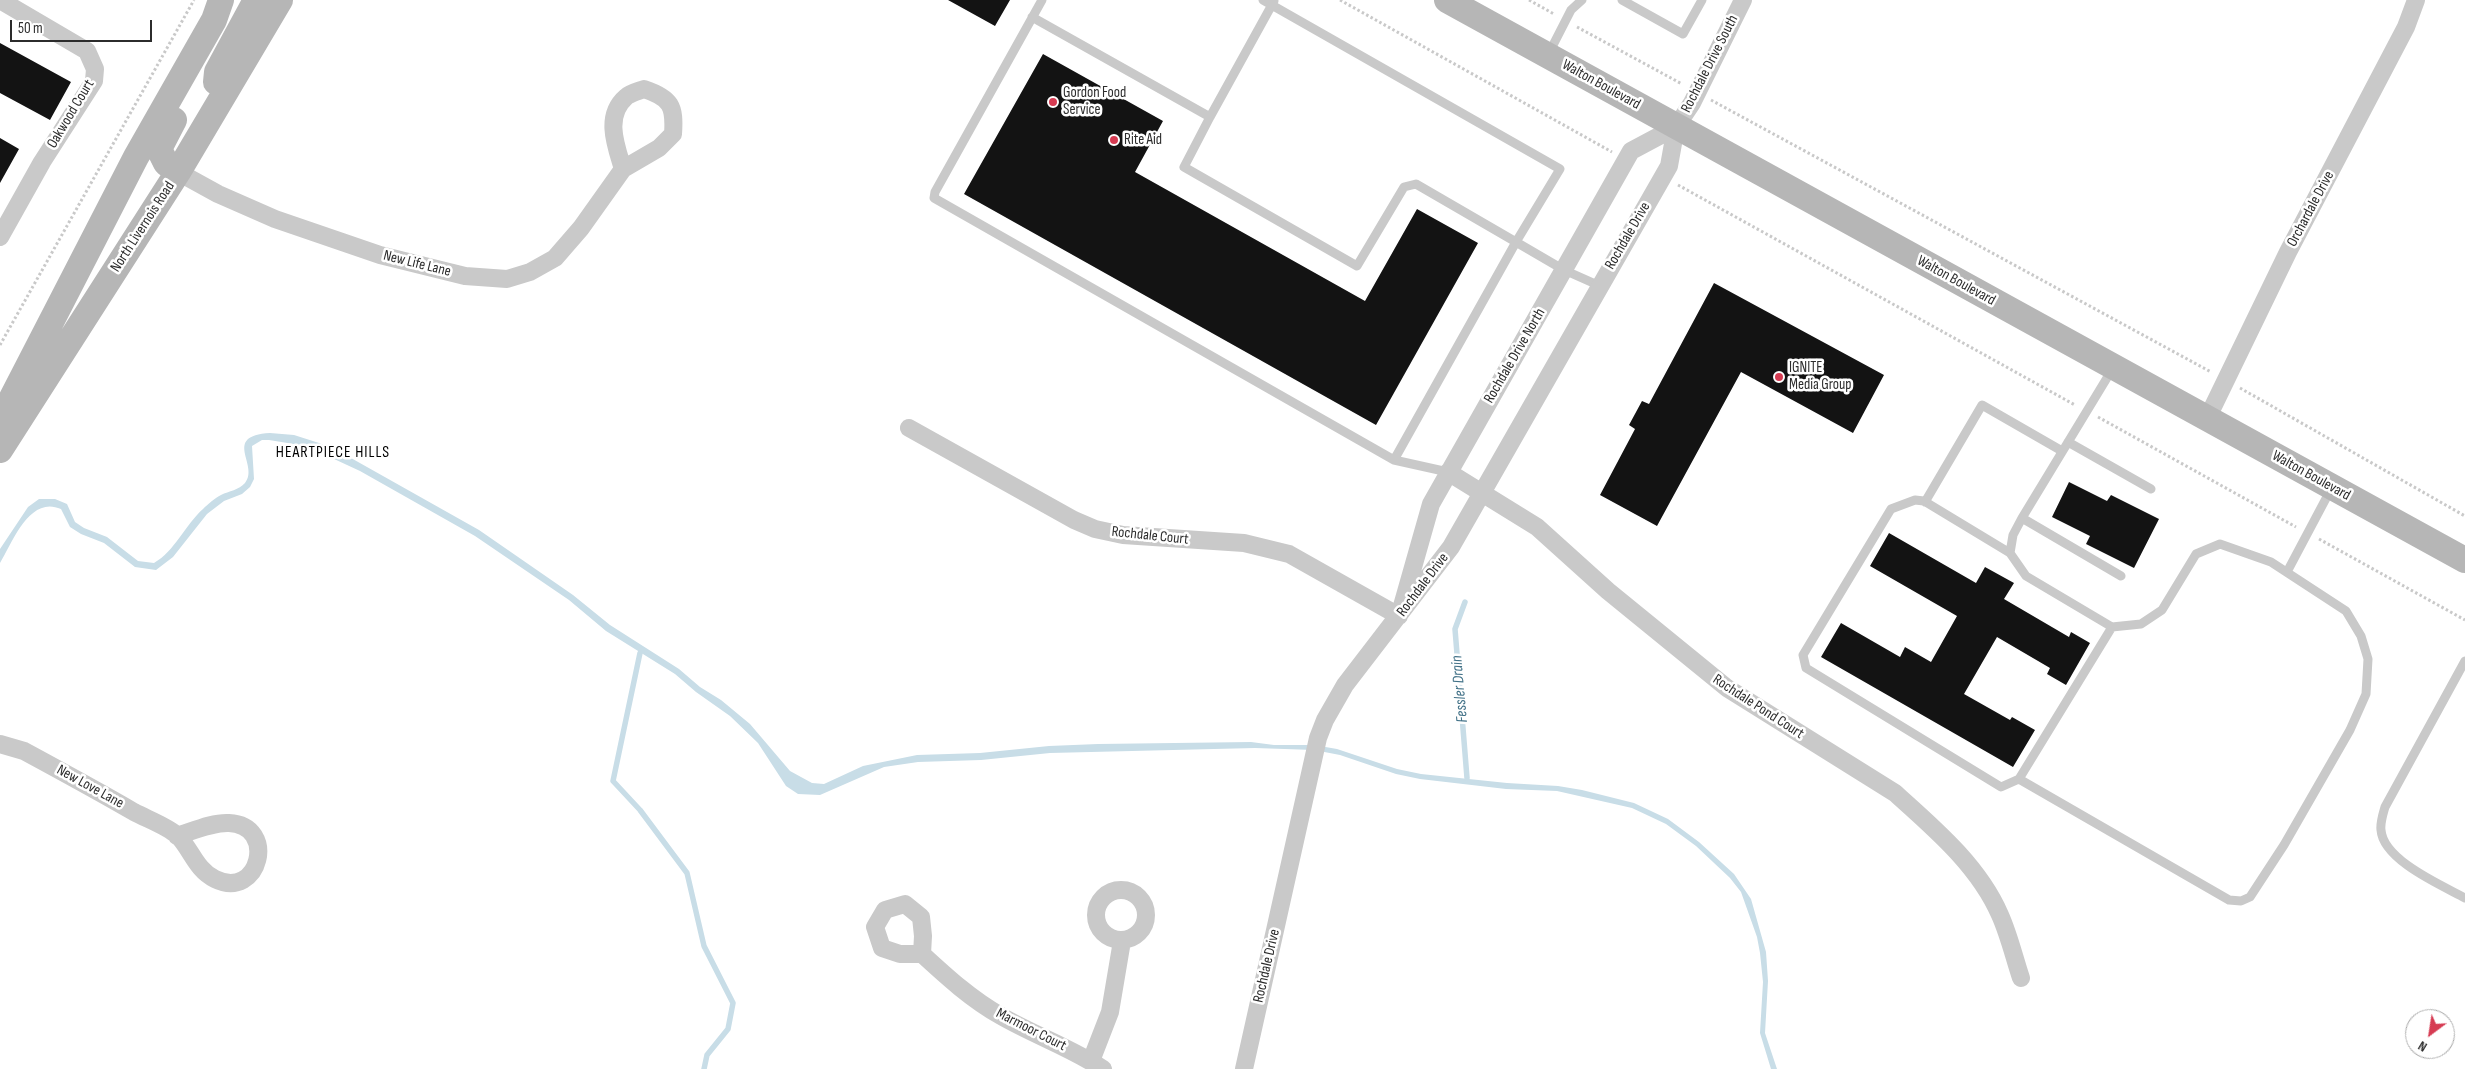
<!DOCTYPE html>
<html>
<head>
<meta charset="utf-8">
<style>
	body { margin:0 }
	#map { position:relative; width:2465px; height:1069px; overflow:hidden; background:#fff; font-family:"Sofia Sans Condensed",sans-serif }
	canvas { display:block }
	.north { position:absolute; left:2405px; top:1009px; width:50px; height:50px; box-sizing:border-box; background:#fff; border:1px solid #ababab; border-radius:50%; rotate:211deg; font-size:14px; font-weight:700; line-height:20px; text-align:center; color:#2c2c2c }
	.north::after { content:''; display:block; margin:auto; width:18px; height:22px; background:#d63b52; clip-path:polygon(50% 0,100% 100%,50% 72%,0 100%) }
	.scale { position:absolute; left:10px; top:20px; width:142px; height:22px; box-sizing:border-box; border:2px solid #2c2c2c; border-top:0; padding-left:6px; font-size:15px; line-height:18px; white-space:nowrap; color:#2c2c2c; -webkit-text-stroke:4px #fff; paint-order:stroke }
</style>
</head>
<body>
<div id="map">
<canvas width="2465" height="1069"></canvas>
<div class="north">N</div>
<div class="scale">50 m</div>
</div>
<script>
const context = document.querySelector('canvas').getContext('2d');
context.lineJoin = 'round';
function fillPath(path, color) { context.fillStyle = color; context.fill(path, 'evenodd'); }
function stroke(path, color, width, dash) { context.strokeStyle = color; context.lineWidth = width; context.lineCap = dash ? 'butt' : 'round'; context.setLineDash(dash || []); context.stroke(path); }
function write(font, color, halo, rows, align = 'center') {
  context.font = font + ' "Sofia Sans Condensed",sans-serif'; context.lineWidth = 5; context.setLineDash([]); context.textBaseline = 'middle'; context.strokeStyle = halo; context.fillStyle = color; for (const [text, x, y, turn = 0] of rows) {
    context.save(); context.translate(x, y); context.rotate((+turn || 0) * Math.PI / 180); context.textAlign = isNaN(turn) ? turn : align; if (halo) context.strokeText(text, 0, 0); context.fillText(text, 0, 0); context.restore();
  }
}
fillPath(new Path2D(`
	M270 433 294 435 319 443 351 458 479 530 573 595 610 625 679 669 700 687 721 700 750 724 790 771 812 783 824 784 863 766 917 755 980 753 1049 746 1098 744 1251 742 1274 745H1314L1337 749 1397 769 1421 774 1507 783 1558 786 1582 790 1634 803 1668 819 1699 842 1734 874 1751 899 1766 952 1768 981 1765 1033 1777 1069H1771L1760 1033 1763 982 1760 953 1757 937 1741 892 1730 878 1696 846 1666 824 1632 808 1557 791 1506 789 1420 779 1396 774 1340 755 1314 750 1255 748 1050 753 981 760 918 762 884 767 820 795 798 794 786 786 758 743 730 716 696 692 675 674 606 631 569 600 475 536 360 471 306 446 269 440H262L252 446 254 479 250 487 242 494 224 501 207 514 173 557 156 570 135 567 104 543 81 534 70 527 61 509C30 495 13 541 0 563V549L28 507 39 499H55L67 504 75 522 84 528 107 537 138 561 154 563C175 551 185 525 203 509 208 504 215 498 221 495 229 491 239 490 245 483 260 465 221 436 270 433Z`), '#c8dde7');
stroke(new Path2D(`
	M1465 602 1455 629 1467 778
	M640 653 613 781 640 810 687 873 704 946 733 1003 728 1029 707 1055 704 1069`), '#c8dde7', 5.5);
fillPath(new Path2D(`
	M948 0H1010L995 26Z
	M0 43 71 82 50 120 0 93Z
	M1043 54 1163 121 1135 172 1365 301 1417 209 1478 243 1376 425 964 194Z
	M0 138 19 149 0 183Z
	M1714 283 1884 375 1853 433 1741 372 1657 526 1600 495 1635 429 1629 425 1642 401 1649 404Z
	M2069 482 2107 501 2111 495 2159 519 2134 568 2086 544 2090 536 2052 517Z
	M1889 533 1976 583 1985 567 2014 583 2004 599 2069 637 2071 632 2090 643 2066 685 2047 674 2050 668 1997 637 1964 694 2010 720 2012 717 2035 730 2013 767 1821 657 1841 623 1900 657 1905 647 1931 662 1957 616 1870 566Z`), '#131313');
stroke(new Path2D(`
	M1340 0 1612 152
	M1529 0 1554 14
	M1577 27 1682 84
	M1711 100 2211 372
	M1678 185 2075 405
	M0 345 194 0
	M2240 388 2465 516
	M2098 417 2296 527
	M2319 539 2465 620`), '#c9c9c9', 3, [2.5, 2.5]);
stroke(new Path2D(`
	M1042 0 935 192 934 198 1394 460 1448 472
	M1263 0 1560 169 1516 242 1564 270 1600 286
	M1622 0 1683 34 1702 0
	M1032 17 1210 117 1184 167 1357 266 1404 187 1416 184 1516 242 1394 460
	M1549 53 1571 10 1582 0
	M1210 117 1274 1
	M2068 442 2151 489
	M1915 500 1924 501 2010 553 2026 576 2112 627 2019 779 2001 787 1806 668 1803 655 1891 509Z
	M1925 502 1982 405 2062 451
	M2022 518 2121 576
	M2010 553 2013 535 2022 518 2113 368
	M2287 572 2331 489
	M2465 661 2385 807C2383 814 2380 823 2381 830 2383 860 2441 885 2465 898
	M2019 779 2229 900 2241 901 2250 897 2284 845 2350 730 2366 694 2368 659 2361 636 2346 611 2271 562 2220 544 2196 554 2162 610 2141 624 2112 627`), '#c9c9c9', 9);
stroke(new Path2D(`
	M0 0 87 51 95 69 94 81 42 162 0 237
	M178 172 218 194 275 219 380 255 465 276 507 279 530 272 555 258 581 228 623 169 659 148 673 134C675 106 671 98 644 89 639 91 630 93 626 97 604 116 616 146 623 169
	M2207 419 2288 252 2406 27 2416 0
	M909 428 1074 520 1095 529 1123 535 1244 543 1289 554 1399 616
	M1448 472 1537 527 1608 591 1727 688 1895 793C1934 828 1979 866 2000 915 2009 935 2014 957 2021 978
	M1402 606 1431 504 1631 151 1676 127
	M0 744 24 751C61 771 98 791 134 812 147 819 167 826 178 836 191 849 196 870 215 879 260 901 278 825 229 823 213 822 193 831 177 836
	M1096 915a25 25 0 1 1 50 0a25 25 0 1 1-50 0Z
	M922 954 923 936 921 917 905 904 885 910 875 927 882 948 900 954H922C947 977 971 999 1001 1016 1034 1035 1071 1048 1103 1069
	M1091 1061 1110 1012 1122 941
	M1244 1069 1318 738 1325 720 1345 685 1451 547 1669 166 1676 127 1692 103 1743 0`), '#c9c9c9', 18);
stroke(new Path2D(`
	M1447 0 2465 560
	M216 82 217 72 256 0
	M174 120 159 149 166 163 178 172
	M0 421 136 157 214 20 221 0
	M0 450 178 172 280 0`), '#b6b6b6', 26);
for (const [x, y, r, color] of [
	[1053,102,5,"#d63b52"],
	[1114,140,5,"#d63b52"],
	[1779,377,5,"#d63b52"]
]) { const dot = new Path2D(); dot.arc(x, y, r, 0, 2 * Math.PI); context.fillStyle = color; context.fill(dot); stroke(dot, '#fff', 2); }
write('15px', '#2c2c2c', '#fff', [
	["Rochdale Drive South",1710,64,-63],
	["Walton Boulevard",1601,85,29],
	["Oakwood Court",71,114,-59],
	["Orchardale Drive",2311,209,-62],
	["North Livernois Road",143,227,-57],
	["Rochdale Drive",1628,236,-60],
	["New Life Lane",417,264,14],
	["Walton Boulevard",1956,281,29],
	["Rochdale Drive North",1515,356,-60],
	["Walton Boulevard",2311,476,29],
	["Rochdale Court",1150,536,6],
	["Rochdale Drive",1423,585,-53],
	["Rochdale Pond Court",1758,707,33],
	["New Love Lane",90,787,29],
	["Rochdale Drive",1267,966,-77],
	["Marmoor Court",1031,1030,27]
]);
write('15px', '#2c2c2c', '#fff', [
	["Gordon Food",1063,93],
	["Service",1063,110],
	["Rite Aid",1124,140],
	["IGNITE",1789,368],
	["Media Group",1789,385]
], 'left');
context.letterSpacing = '1px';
write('16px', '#000', '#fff', [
	["HEARTPIECE HILLS",333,453]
]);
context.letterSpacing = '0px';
write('italic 16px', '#417187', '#fff', [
	["Fessler Drain",1460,689,-95]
]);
</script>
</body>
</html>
